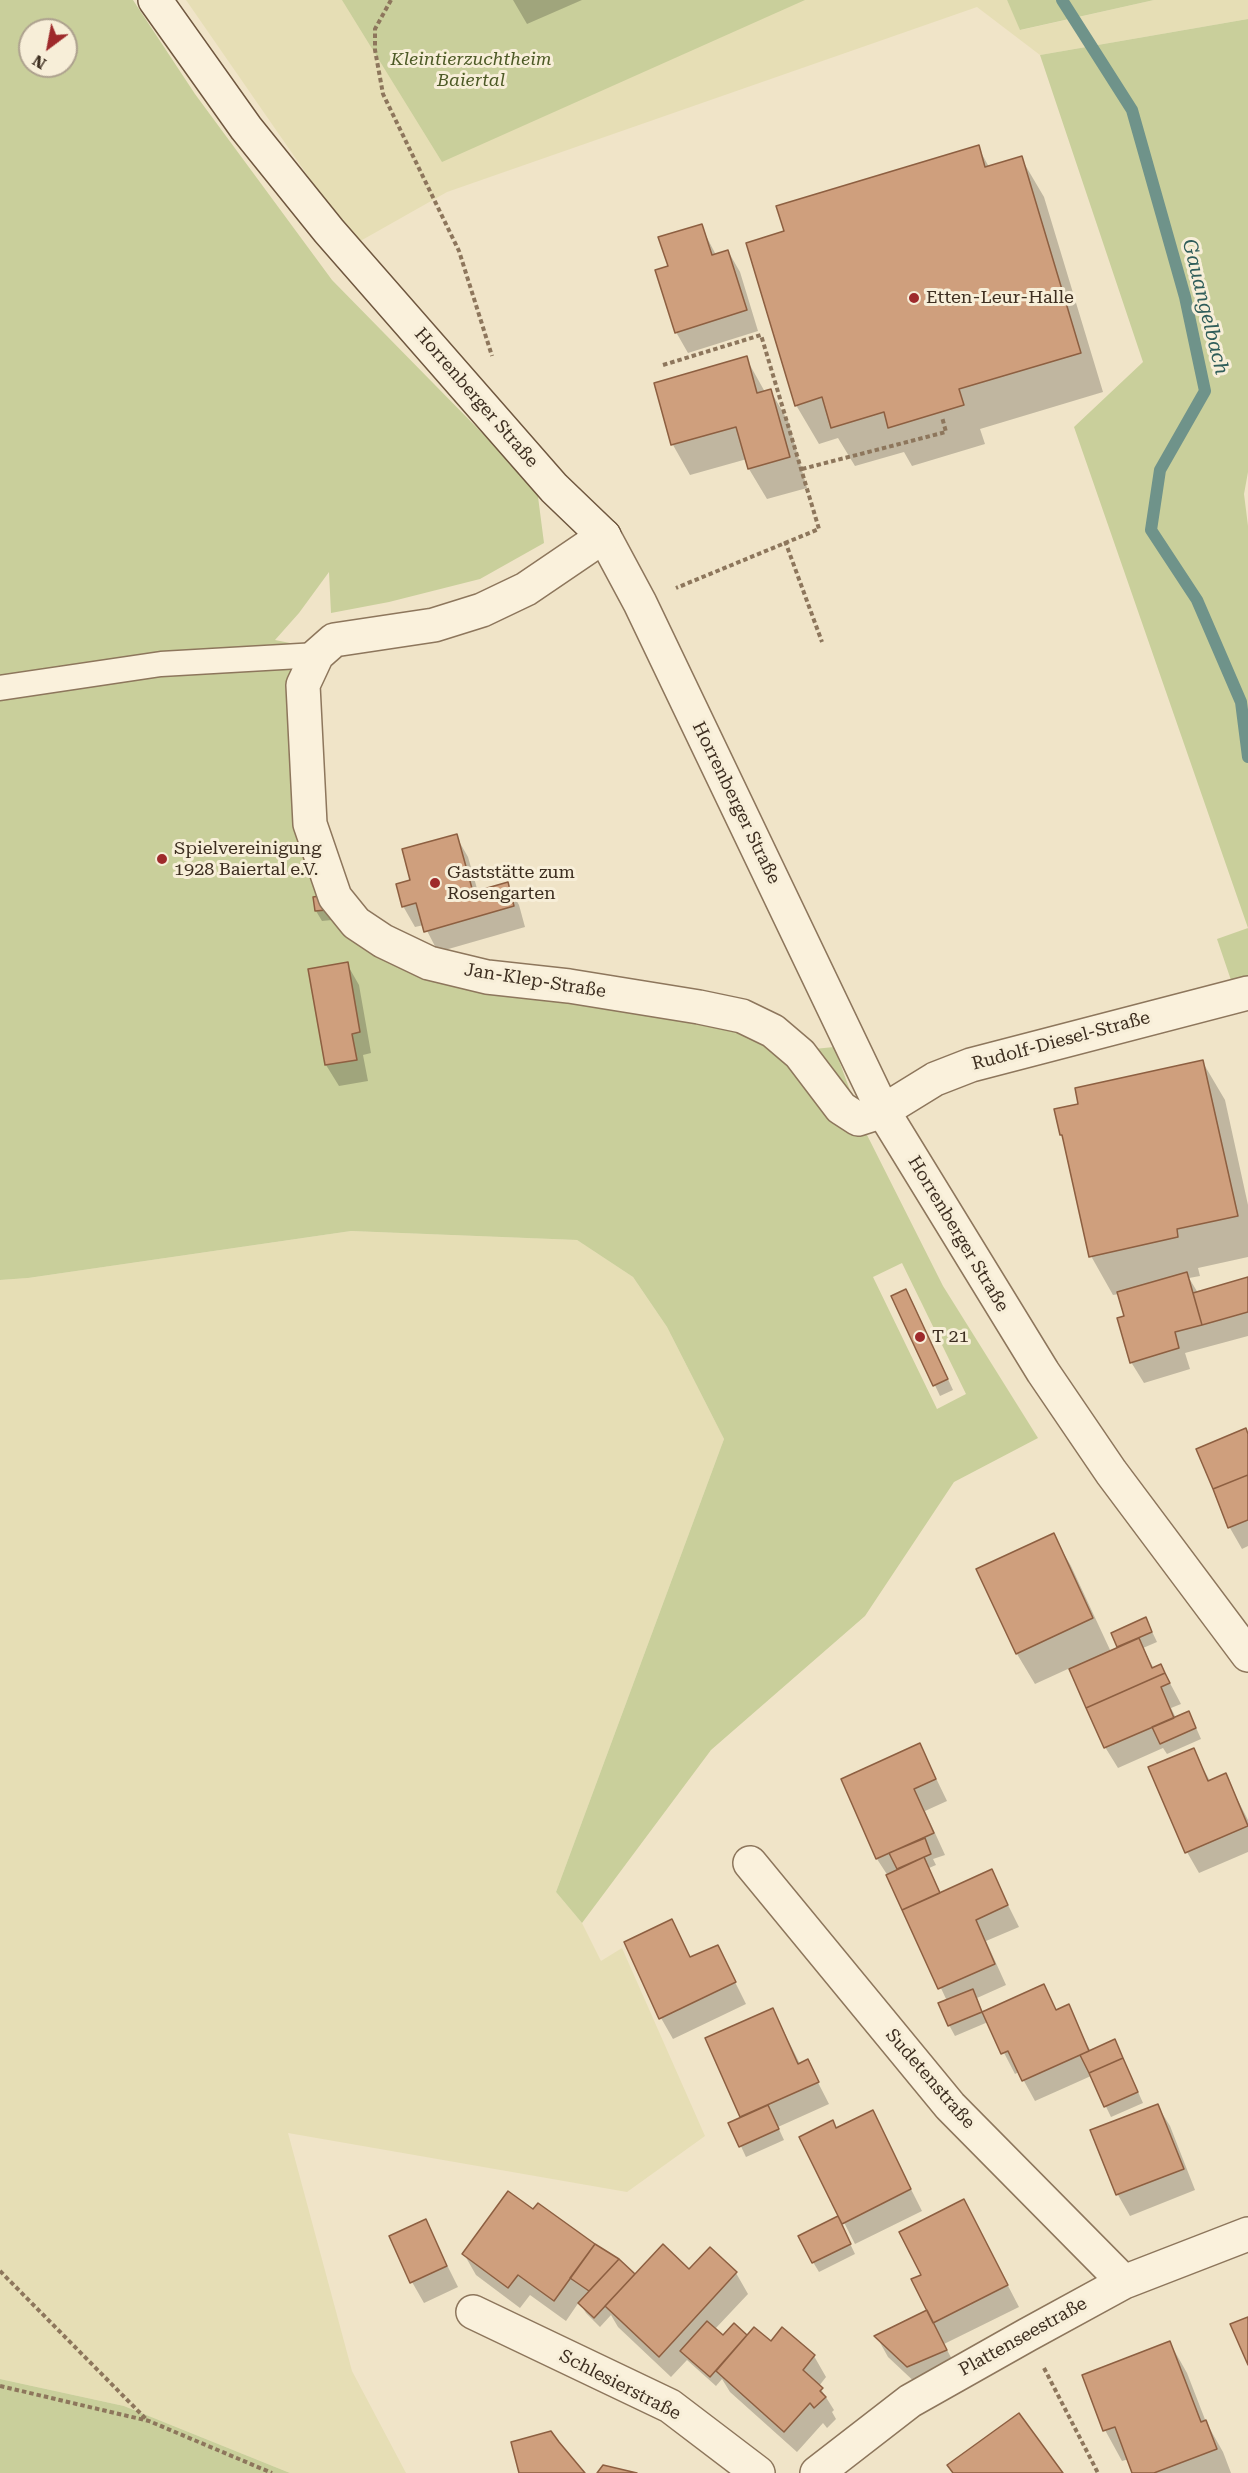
<!DOCTYPE html>
<html>
<head>
<meta charset="utf-8">
<style>
	body { margin:0 }
	#map { position:relative; width:1248px; height:2473px; overflow:hidden; background:#f0e4c8; font-family:"Roboto Serif",serif }
	canvas { display:block }
	.north { position:absolute; left:18px; top:18px; width:60px; height:60px; box-sizing:border-box; background:#f7eed8; border:2px solid #ada18e; border-radius:50%; rotate:212deg; font-size:16px; font-weight:700; line-height:24px; text-align:center; color:#3d2e20 }
	.north::after { content:''; display:block; margin:auto; width:21px; height:27px; background:#9e2a2b; clip-path:polygon(50% 0,100% 100%,50% 72%,0 100%) }
</style>
</head>
<body>
<div id="map">
<canvas width="1248" height="2473"></canvas>
<div class="north">N</div>
</div>
<script>
const context = document.querySelector('canvas').getContext('2d');
context.lineJoin = 'round';
function fillPath(path, color) { context.fillStyle = color; context.fill(path, 'evenodd'); }
function stroke(path, color, width, dash) { context.strokeStyle = color; context.lineWidth = width; context.lineCap = dash ? 'butt' : 'round'; context.setLineDash(dash || []); context.stroke(path); }
function write(font, color, halo, rows, align = 'center') {
  context.font = font + ' "Roboto Serif",serif'; context.lineWidth = 6; context.setLineDash([]); context.textBaseline = 'middle'; context.strokeStyle = halo; context.fillStyle = color; for (const [text, x, y, turn = 0] of rows) {
    context.save(); context.translate(x, y); context.rotate((+turn || 0) * Math.PI / 180); context.textAlign = isNaN(turn) ? turn : align; if (halo) context.strokeText(text, 0, 0); context.fillText(text, 0, 0); context.restore();
  }
}
fillPath(new Path2D(`
	M186 0H1007L1021 30 1154 0H1248V19L1040 55 977 7 447 192 355 244Z
	M351 1231 577 1240 633 1277 667 1327 724 1439 556 1892 582 1923 601 1961 622 1948 705 2136 627 2192 288 2133 352 2371 406 2473H290L124 2406 0 2379V1280L28 1278Z`), '#e6deb5');
fillPath(new Path2D(`
	M0 0H133L195 94 332 280 537 489 544 543 480 579 389 602 331 613 329 572 299 613 275 640 300 645 335 897 400 943 669 997 804 1050 834 1047 865 1131 943 1286 1038 1438 954 1482 865 1616 711 1750 582 1923 556 1892 724 1439 667 1327 633 1277 577 1240 351 1231 28 1278 0 1280ZM30 30H66V66H30ZM902 1263 966 1394 937 1409 873 1277Z
	M342 0H805L442 162Z
	M1007 0H1154L1020 30Z
	M1248 19V472L1244 494 1248 526V983L1233 986 1217 939 1248 928 1074 427 1143 362 1040 55Z
	M0 2379 124 2406 290 2473H0Z`), '#c9cf9b');
fillPath(new Path2D(`
	M513 0H582L527 24Z
	M978 147 989 167 1021 158 1044 197 1103 392 980 429 985 444 912 466 904 452 855 466 838 438 819 444 796 405 786 232Z
	M701 226 716 255 728 251 740 272 758 331 688 353 676 332 669 267Z
	M746 358 765 392 770 390 788 421 807 488 767 499 749 469 747 459 690 475 673 445 656 384Z
	M456 836 468 857 478 892 507 884 519 905 525 927 438 952 424 925 415 927 403 906 412 881Z
	M330 906 332 920 322 921 316 911Z
	M347 964 359 985 371 1053 363 1055 368 1081 339 1086 326 1065 310 970Z
	M1202 1061 1225 1100 1248 1205V1257L1198 1268 1200 1276 1189 1278 1198 1293 1248 1279V1336L1185 1353 1190 1369 1144 1383 1131 1362 1126 1317 1119 1294 1113 1295 1091 1256 1065 1141 1061 1135 1080 1105Z
	M893 1296 912 1301 953 1390 940 1396Z
	M1248 1435V1546L1242 1549 1230 1528 1198 1450Z
	M1053 1535 1071 1566 1111 1652 1119 1648 1113 1634 1146 1619 1157 1642 1143 1648 1154 1669 1161 1666 1181 1704 1171 1708 1176 1718 1194 1723 1201 1739 1167 1754 1163 1748 1118 1768 1105 1747 1070 1668 1035 1684 1017 1654 978 1570Z
	M920 1745 947 1801 925 1811 945 1855 933 1859 936 1865 929 1868 941 1894 991 1871 1019 1927 986 1941 1006 1985 977 1998 983 2013 1043 1986 1057 2011 1068 2006 1091 2052 1120 2051 1143 2103 1111 2117 1091 2076 1035 2101 1019 2072 1015 2074 988 2022 955 2036 949 2025 947 2001 890 1879 877 1859 843 1780Z
	M1193 1750 1210 1781 1225 1775 1248 1820V1852L1199 1873 1187 1852Z
	M671 1921 691 1958 717 1946 746 2004 673 2039 661 2018Z
	M773 2010 800 2064 807 2061 829 2104 778 2127 784 2140 746 2157 730 2123 742 2118 707 2039Z
	M1157 2105 1170 2126 1195 2190 1130 2216 1118 2195 1092 2131Z
	M872 2112 922 2211 855 2244 801 2138 837 2130Z
	M964 2201 1019 2307 944 2344 958 2371 920 2387 888 2357 877 2337 929 2311Z
	M534 2211 618 2260 633 2274 689 2271 736 2273 748 2294 715 2329 724 2337 746 2336 771 2343 782 2329 814 2356 826 2377 819 2386 834 2410 832 2412 836 2419 827 2428 823 2423 797 2452 730 2392 722 2379 716 2386 687 2360 671 2377 618 2327 611 2315 600 2327 586 2313 579 2302 566 2321 530 2295 520 2308 476 2275 464 2254Z
	M425 2221 458 2287 424 2303 412 2282Z
	M842 2227 855 2254 819 2272 813 2262Z
	M1170 2343 1187 2373 1206 2422 1223 2452 1231 2473H1134L1129 2459 1122 2461 1105 2430Z`), '#0003');
stroke(new Path2D(`
	M1062 0 1132 110 1185 297 1205 391 1160 470 1151 530 1197 600 1241 702 1248 757`), '#6f938a', 12);
const building = new Path2D(`
	M979 145 985 167 1022 156 1081 353 959 389 964 405 888 428 884 412 831 428 822 397 795 406 746 243 784 231 776 206Z
	M702 224 712 255 728 250 747 310 675 333 655 270 668 266 658 237Z
	M747 356 757 393 771 389 790 457 748 469 736 427 671 445 654 383Z
	M457 834 473 892 508 882 514 906 424 932 416 903 402 907 396 884 410 880 402 849Z
	M325 895 327 910 315 911 313 897Z
	M348 962 360 1032 352 1034 357 1060 325 1065 308 969Z
	M1203 1060 1238 1216 1177 1229 1178 1237 1089 1257 1062 1135H1060L1054 1109 1078 1104 1075 1088Z
	M1187 1272 1202 1325 1175 1332 1179 1348 1130 1363 1117 1318 1124 1316 1117 1292Z
	M1248 1277V1312L1202 1325 1193 1293Z
	M906 1289 948 1379 933 1386 891 1296Z
	M1246 1428 1248 1434V1475L1213 1489 1196 1449Z
	M1248 1475V1520L1228 1528 1213 1489Z
	M1054 1533 1093 1618 1016 1654 976 1569Z
	M1146 1617 1152 1632 1117 1647 1111 1633Z
	M1139 1638 1152 1668 1161 1664 1165 1673 1086 1708 1069 1669Z
	M1165 1673 1170 1683 1161 1687 1174 1718 1104 1748 1086 1708Z
	M1189 1711 1196 1728 1160 1744 1152 1727Z
	M920 1743 936 1779 914 1789 934 1833 876 1859 841 1779Z
	M1194 1748 1208 1781 1226 1773 1248 1826 1185 1853 1148 1767Z
	M925 1838 931 1854 897 1869 889 1853Z
	M924 1857 940 1893 902 1910 886 1875Z
	M992 1869 1008 1905 976 1920 995 1964 938 1989 902 1910Z
	M672 1919 690 1957 718 1945 736 1982 659 2019 624 1942Z
	M1044 1984 1056 2010 1069 2004 1089 2051 1022 2081 1008 2051 1001 2054 982 2012Z
	M973 1989 982 2012 948 2026 938 2003Z
	M773 2008 798 2064 808 2059 819 2082 740 2117 705 2038Z
	M1115 2039 1123 2058 1089 2073 1080 2055Z
	M1123 2058 1138 2092 1104 2107 1089 2073Z
	M1158 2104 1184 2169 1116 2195 1090 2130Z
	M768 2105 779 2129 739 2147 728 2123Z
	M873 2110 911 2189 842 2224 799 2137 833 2120 836 2128Z
	M508 2191 533 2209 538 2203 595 2244 554 2301 518 2275 508 2288 462 2254Z
	M964 2199 1008 2285 933 2323 911 2279 921 2275 899 2232Z
	M838 2216 851 2244 812 2263 798 2236Z
	M426 2219 447 2266 410 2283 389 2236Z
	M595 2244 619 2259 589 2291 570 2278Z
	M663 2244 689 2269 710 2247 737 2272 659 2357 605 2306Z
	M619 2259 635 2274 594 2318 578 2303Z
	M927 2310 947 2350 907 2367 874 2336Z
	M1248 2317V2365L1230 2324Z
	M707 2321 723 2335 734 2323 747 2335 710 2377 680 2351Z
	M754 2327 771 2341 782 2327 815 2355 803 2370 823 2388 820 2391 826 2397 814 2408 810 2403 784 2432 716 2371Z
	M1170 2341 1201 2422 1206 2420 1217 2449 1154 2473H1132L1115 2427 1103 2431 1082 2375Z
	M1019 2413 1063 2473H953L947 2465Z
	M551 2431 559 2442 585 2473H519L511 2442Z
	M603 2465 637 2473H597Z`);
fillPath(building, '#cf9f7d');
stroke(building, '#8d5f41', 1.5);
const service = new Path2D(`
	M0 688 161 664 317 655`);
const minor = new Path2D(`
	M604 536 526 589 482 610 434 625 334 640 317 655 303 685 310 824 335 897 356 923 383 941 429 963 487 977 569 986 699 1007 742 1016 773 1031 800 1054 841 1108 858 1119 883 1111 935 1079 971 1065 1248 993
	M750 1863 950 2106 1124 2282
	M473 2312 670 2406 758 2473
	M817 2473 910 2401 1027 2335 1124 2282 1248 2234`);
const tertiary = new Path2D(`
	M604 536 640 603 883 1111 1043 1372 1111 1472 1248 1655`);
const secondary = new Path2D(`
	M155 0 246 128 329 231 554 488 604 536`);
stroke(service, '#8d765c', 27);
stroke(minor, '#8d765c', 36);
stroke(tertiary, '#8d765c', 36);
stroke(secondary, '#6f573f', 36);
stroke(new Path2D(`
	M391 0 375 29V50L383 94 459 251 492 356
	M663 365 761 335 819 529 676 588
	M802 469 946 432 942 417
	M785 541 822 642
	M0 2271 148 2421
	M1044 2368 1098 2473
	M0 2386 149 2421 272 2473`), '#8d765c', 4, [4.5, 3]);
stroke(service, '#faf1dc', 24);
stroke(minor, '#faf1dc', 33);
stroke(tertiary, '#faf1dc', 33);
stroke(secondary, '#faf1dc', 33);
for (const [x, y, r, color] of [
	[914,298,6,"#9e2a2b"],
	[162,859,6,"#9e2a2b"],
	[435,883,6,"#9e2a2b"],
	[920,1337,6,"#9e2a2b"]
]) { const dot = new Path2D(); dot.arc(x, y, r, 0, 2 * Math.PI); context.fillStyle = color; context.fill(dot); stroke(dot, '#f7eed8', 2); }
write('italic 18px', '#4d5a26', '#f7eed8', [
	["Kleintierzuchtheim",471,60],
	["Baiertal",471,81]
]);
write('18px', '#3d2e20', '#f7eed8', [
	["Etten-Leur-Halle",926,298],
	["Spielvereinigung",174,849],
	["1928 Baiertal e.V.",174,870],
	["Gaststätte zum",447,873],
	["Rosengarten",447,894],
	["T 21",932,1337]
], 'left');
write('18px', '#3d2e20', '#f7eed8', [
	["Horrenberger Straße",476,398,49],
	["Horrenberger Straße",736,803,64],
	["Jan-Klep-Straße",535,981,9],
	["Rudolf-Diesel-Straße",1061,1041,-15],
	["Horrenberger Straße",958,1234,59],
	["Sudetenstraße",930,2079,49],
	["Plattenseestraße",1023,2337,-29],
	["Schlesierstraße",620,2385,27]
]);
write('italic 20px', '#2f5d5a', '#f7eed8', [
	["Gauangelbach",1205,307,76]
]);
</script>
</body>
</html>
